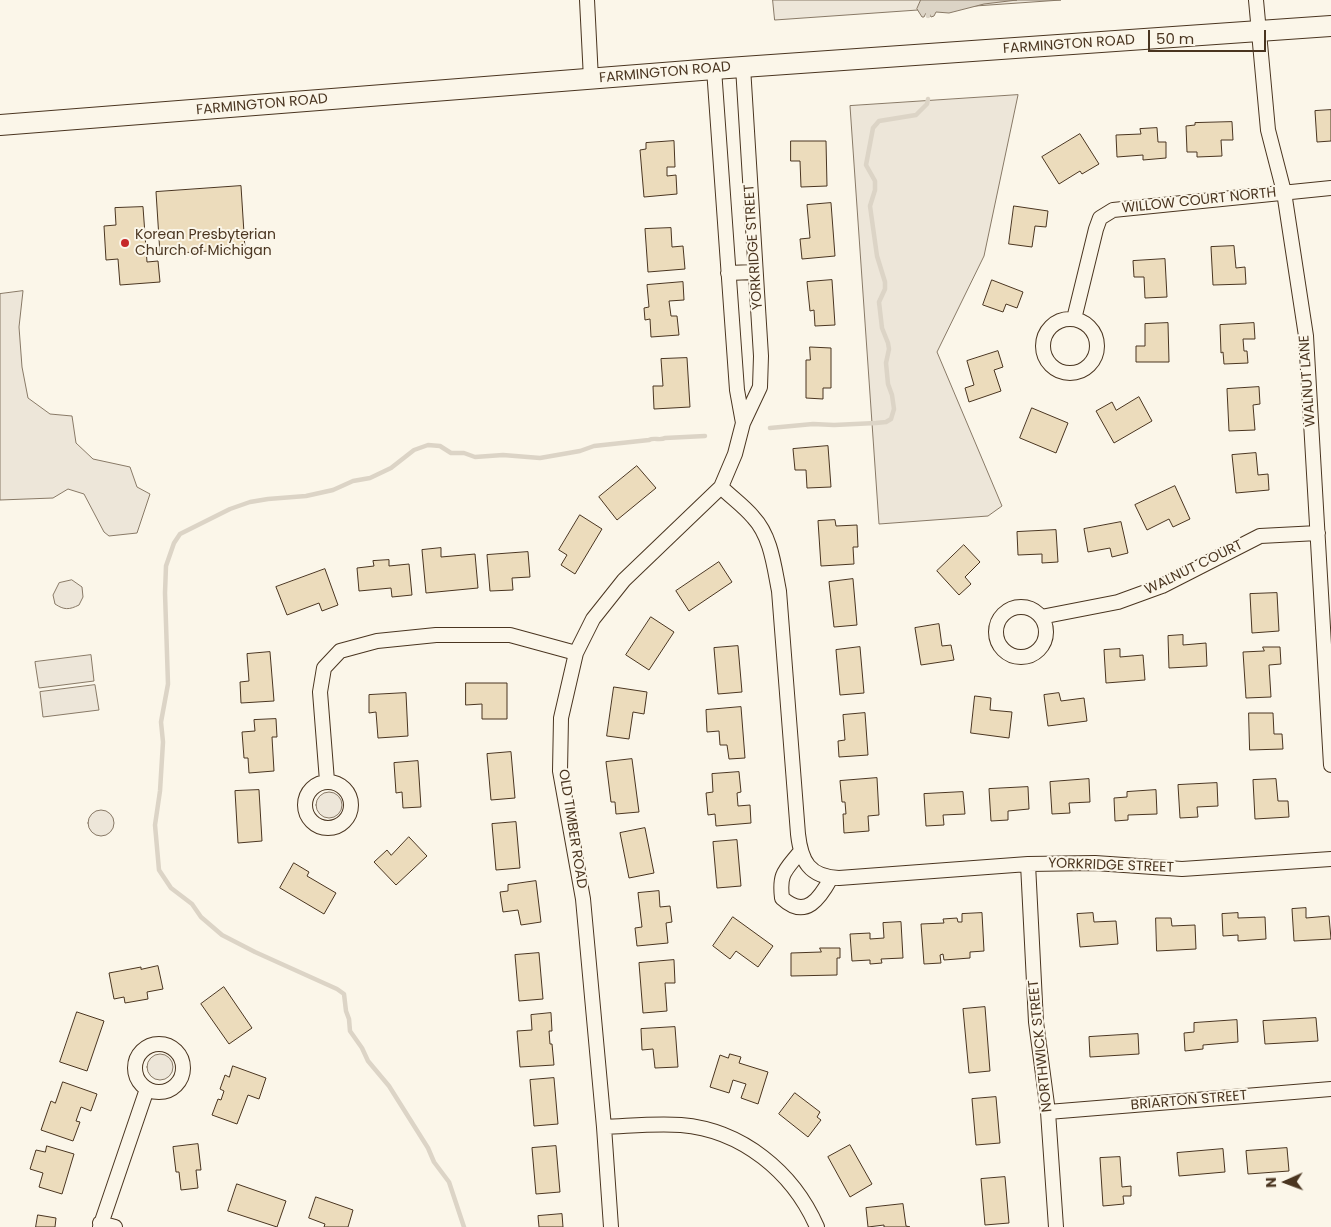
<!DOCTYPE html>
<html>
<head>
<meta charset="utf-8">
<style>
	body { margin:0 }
	#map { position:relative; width:1331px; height:1227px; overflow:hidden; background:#fbf6e9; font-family:Poppins,sans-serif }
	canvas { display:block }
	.north { position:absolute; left:1261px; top:1157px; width:50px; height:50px; -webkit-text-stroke:4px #fbf6e9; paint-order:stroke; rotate:268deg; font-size:14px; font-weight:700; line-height:20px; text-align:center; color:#4a3520 }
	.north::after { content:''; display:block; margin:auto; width:18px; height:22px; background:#4a3520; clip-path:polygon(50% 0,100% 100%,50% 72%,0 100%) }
	.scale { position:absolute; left:1148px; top:30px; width:118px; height:22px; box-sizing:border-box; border:2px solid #4a3520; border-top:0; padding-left:6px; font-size:15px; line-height:18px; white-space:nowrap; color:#4a3520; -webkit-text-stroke:4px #fbf6e9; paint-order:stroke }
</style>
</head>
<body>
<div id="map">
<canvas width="1331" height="1227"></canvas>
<div class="north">N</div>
<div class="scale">50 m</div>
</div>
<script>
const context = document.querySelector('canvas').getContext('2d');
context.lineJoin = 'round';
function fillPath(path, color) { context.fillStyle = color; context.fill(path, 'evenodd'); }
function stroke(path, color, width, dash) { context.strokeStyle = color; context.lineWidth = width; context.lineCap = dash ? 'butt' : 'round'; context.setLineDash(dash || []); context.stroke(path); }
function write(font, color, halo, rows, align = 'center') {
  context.font = font + ' Poppins,sans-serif'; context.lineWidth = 4; context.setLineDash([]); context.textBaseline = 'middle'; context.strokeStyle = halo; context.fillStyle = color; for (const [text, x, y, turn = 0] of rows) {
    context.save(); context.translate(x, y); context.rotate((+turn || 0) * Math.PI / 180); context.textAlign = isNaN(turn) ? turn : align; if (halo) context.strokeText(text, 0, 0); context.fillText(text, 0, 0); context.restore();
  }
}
const green = new Path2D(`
	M773 0H1061L775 20Z
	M1018 95 984 256 937 352 1002 506 988 516 879 524 850 106Z
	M23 291 19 327 22 367 28 398 50 414 72 416 76 443 93 459 130 467 137 487 150 494 137 533 109 536 104 532 84 494 68 489 53 498 0 500V294Z
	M72 580 82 587 83 597 79 605C69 610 64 610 55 604L53 595 59 583Z
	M91 655 94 681 39 688 35 662Z
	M95 685 99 710 43 717 40 692Z
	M316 805a13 13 0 1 1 26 0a13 13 0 1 1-26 0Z
	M88 823a13 13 0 1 1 26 0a13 13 0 1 1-26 0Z
	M147 1067a13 13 0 1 1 26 0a13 13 0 1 1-26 0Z`);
fillPath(green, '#ede6d9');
stroke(green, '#887966', 1);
const water = new Path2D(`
	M921 0H1017L984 4 949 13 936 12 934 16 931 17 929 13H926L924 17H922L917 9Z`);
fillPath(water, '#dcd4c6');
stroke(water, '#887966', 1);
stroke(new Path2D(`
	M928 13V16
	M770 428 813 424 834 425 876 423 886 422 891 419 894 409 892 395 888 384 886 363 889 349 888 343 882 328 879 302 885 289V282L877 256 870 206 875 190V181L866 165 873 128 879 121 916 115 927 104 928 99
	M464 1227 449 1182 434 1162 428 1148 389 1086 368 1061 362 1048 350 1031 349 1019 346 1011 344 994 337 989 255 952 222 935 201 917 192 904 171 888 159 870 155 825 160 791 163 742 161 722 168 684 165 593 166 566 174 543 180 534 230 509 250 502 268 499 306 496 333 490 353 481 370 478 391 468 414 450 428 445 440 446 451 453H464L475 457 503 455 540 458 580 451 594 446 649 440C654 437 660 441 665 438L705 436`), '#dcd4c6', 4.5);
const building = new Path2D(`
	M1331 110V141L1317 142 1315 111Z
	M1232 122 1233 140H1221L1222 156 1197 157V152H1187L1186 126 1195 125V123Z
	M1157 128 1158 142H1166V158L1143 160V155L1117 157 1116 135 1141 134 1140 129Z
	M1080 134 1099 164 1082 174 1080 171 1059 184 1042 157Z
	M674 141 675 167H667V176L676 175 677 194 644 197 640 150 646 149V143Z
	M791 141H826L827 186 801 187 800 161H791Z
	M241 186 245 249 160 254 156 192Z
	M831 203 835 256 802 259 800 239 810 238 807 205Z
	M1014 206 1048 211 1046 227 1035 226 1032 247 1009 244Z
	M143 207 147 262 158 261 160 282 120 285 118 259 106 260 104 226 116 225 115 208Z
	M671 228 672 247 683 246 685 269 648 272 645 229Z
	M1234 246 1236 268 1245 267 1246 284 1213 285 1211 247Z
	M1165 259 1167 297 1145 298 1144 277H1134L1133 261Z
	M832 280 835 325 815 326 814 310 810 311 807 282Z
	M992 280 1023 292 1017 308 1006 304 1003 312 983 305Z
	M683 282 684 300 669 301 671 316H677L679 335 651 337 650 319 645 320 644 308 649 307 647 285Z
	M1168 323 1169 362H1136V346H1145V324Z
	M1254 323 1255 339H1243L1244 351H1247L1248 363 1224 364 1223 352 1221 353 1220 325Z
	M810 347 831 348V388H823V399L806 398V360H810Z
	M998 351 1003 367 994 370 1001 391 969 402 965 388 974 385 967 361Z
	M687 358 690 407 654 409 653 386H663L661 359Z
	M1259 387 1260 404 1253 405 1255 430 1229 431 1227 389Z
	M1139 397 1152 421 1114 443 1096 411 1112 402 1116 410Z
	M1032 408 1068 423 1056 453 1020 438Z
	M828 446 831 487 807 488 806 470H795L793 449Z
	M1256 453 1258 475 1268 474 1269 490 1236 493 1232 455Z
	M637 466 656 488 617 520 599 497Z
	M1175 486 1190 519 1173 527 1169 519 1147 530 1135 505Z
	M580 515 602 529 575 574 561 565 567 555 559 550Z
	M835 520 836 526 857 525 858 547H853L854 564 821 566 818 521Z
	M1121 522 1128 553 1112 557 1110 548 1088 552 1084 529Z
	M1056 530 1058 562 1042 563V554L1018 555 1017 532Z
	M964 545 980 562 965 577 971 584 959 595 937 571Z
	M441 548V557L475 554 478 588 426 593 422 550Z
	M528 552 530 577 512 578 513 590 490 591 487 555Z
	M389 560V566L409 564 412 595 392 597 391 588 359 591 357 568 374 566 373 561Z
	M719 562 732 582 689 611 676 591Z
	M325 569 338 605 322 611 319 603 287 615 276 587Z
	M853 579 857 625 834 627 829 582Z
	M1277 593 1279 631 1252 633 1250 594Z
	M651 617 674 632 649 670 626 655Z
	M939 624 942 646 951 645 954 660 921 665 915 628Z
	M1183 635V645L1206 643 1207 666 1169 668 1168 636Z
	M738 646 742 692 718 694 714 648Z
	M860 647 864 693 840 695 836 650Z
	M1263 647H1280L1281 664 1269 665 1271 697 1246 698 1243 652 1264 651Z
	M1120 649V657L1143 655 1145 680 1106 683 1104 650Z
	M270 652 274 701 241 703 240 682 249 681 247 654Z
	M466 683H507V719H482V704L466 705Z
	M614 687 647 692 644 714 633 712 629 739 607 736Z
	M406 693 408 736 378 738 376 712 369 713V695Z
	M1059 693 1061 701 1084 698 1087 721 1048 726 1044 695Z
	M975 696 991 698 990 710 1012 712 1009 738 971 733Z
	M741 707 745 758 729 759 727 745H720L719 731 707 732 706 710Z
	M865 713 868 755 839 757 838 741 845 740 843 715Z
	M1249 713H1273L1274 734H1282L1283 749 1250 750Z
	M276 719 277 737H272L274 771 249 773 248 758H244L242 732 255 731 254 720Z
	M511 752 515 798 491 800 487 754Z
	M632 759 639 812 616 814 615 802H611L606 762Z
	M418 761 421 807 403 808 402 792 396 793 394 763Z
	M739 772 741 792 737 793 738 806 750 805 751 823 716 826 715 814 708 815 706 793 713 792 712 774Z
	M877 778 879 815 868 816 869 831 844 833 843 814H846L845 802H842L840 781Z
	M1089 779 1090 802 1069 803 1070 813 1052 814 1050 782Z
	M1276 779 1278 801H1288L1289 817 1255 819 1253 780Z
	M1217 783 1218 806 1197 807 1198 817 1180 818 1178 785Z
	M1028 787 1029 809 1008 811V820L991 821 989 789Z
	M259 790 262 841 238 843 235 791Z
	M1156 790 1157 814 1128 815V820L1115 821 1114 798 1127 797V792Z
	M963 792 965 814 943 815 944 825 926 826 924 794Z
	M516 822 520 868 496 870 492 824Z
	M645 828 654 873 629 878 620 833Z
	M409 837 427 856 396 885 374 862 387 850 391 855Z
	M737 840 741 886 717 888 713 842Z
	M294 863 309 872 307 876 336 893 324 914 280 888Z
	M536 881 541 922 521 925 518 910 503 912 500 892 508 891V885Z
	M659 891 660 907 670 906 672 922 666 923 668 943 637 946 635 928 642 927 638 893Z
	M1306 908V918L1329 916 1331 939 1294 941 1292 909Z
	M982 913 984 951 970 952V958L944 960 943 954 940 955 941 963 924 964 921 924 944 923 943 919 957 918 958 922H962V914Z
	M1093 913 1094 922 1116 921 1118 944 1080 947 1077 914Z
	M1238 913V918L1265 917 1266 939 1238 941V935L1223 936 1222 914Z
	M733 917 773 946 758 967 736 951 730 959 713 946Z
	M1156 918H1171L1172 926 1195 925 1196 949 1157 951Z
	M901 922 903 958 881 959 882 963 870 964V960L852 961 850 934 870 933V939L884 938 883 923Z
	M820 948H840V958H837V975L791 976V953L821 952Z
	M539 953 543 999 519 1001 515 955Z
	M674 960 675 983H665L667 1011 643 1013 639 963Z
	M158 966 163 989 147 992 148 999 125 1003 124 997 114 999 109 973 141 967V969Z
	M224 987 252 1028 229 1044 201 1004Z
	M985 1007 990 1071 969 1073 963 1009Z
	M77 1012 104 1021 87 1071 60 1062Z
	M551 1013 552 1031H549L550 1044H552L554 1065 520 1067 517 1031 532 1030 531 1015Z
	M1316 1018 1318 1041 1265 1044 1263 1021Z
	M1237 1020 1238 1042 1203 1045V1049L1185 1051 1184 1033 1194 1032V1023Z
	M675 1027 678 1067 655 1068 653 1049 642 1050 641 1029Z
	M1138 1034 1139 1054 1090 1057 1089 1037Z
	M730 1054 741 1057 739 1063 768 1072 758 1104 741 1098 746 1084 733 1080 729 1093 710 1087 720 1055 728 1058Z
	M233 1066 266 1078 259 1099 248 1095 237 1124 212 1115 218 1099 221 1100 224 1091 220 1089 225 1075 229 1077Z
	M554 1078 558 1124 534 1126 530 1080Z
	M63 1082 97 1094 91 1111 81 1107 76 1121 80 1122 73 1141 41 1130 51 1101 55 1103Z
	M795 1093 820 1112 817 1117 821 1120 808 1137 779 1114Z
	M996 1097 1000 1143 976 1145 972 1099Z
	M198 1144 201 1170H196L198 1188 181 1190 179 1172H176L173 1147Z
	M850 1145 872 1184 850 1197 828 1157Z
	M47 1146 74 1154 62 1194 39 1187 43 1173 30 1169 36 1150 45 1152Z
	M556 1146 560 1192 536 1194 532 1148Z
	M1287 1148 1289 1171 1248 1174 1246 1151Z
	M1223 1149 1225 1172 1179 1176 1177 1153Z
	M1120 1157 1122 1187 1131 1186V1196H1123L1124 1204 1103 1206 1100 1158Z
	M1005 1177 1009 1223 985 1225 981 1179Z
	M237 1184 286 1201 277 1227 228 1211Z
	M316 1197 353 1210 348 1227H324L325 1224 309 1218Z
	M903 1204 906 1226 910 1227H884V1225L868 1227 866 1208Z
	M562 1214 563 1227H539L538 1216Z
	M38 1215 56 1218 55 1227H36Z`);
fillPath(building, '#ecdcbc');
stroke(building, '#4a3520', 1);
const street = new Path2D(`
	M587 0 591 79
	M1256 0 1268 130 1284 192 1306 336 1331 765
	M743 67 761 356 760 387 743 423 735 454 721 487C731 497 744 506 753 517 771 536 774 566 779 591L798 834C801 861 809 877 839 878L1028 864 1095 863 1182 869 1331 859
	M714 69 737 390 743 423
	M728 273 755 272
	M1074 319 1096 229 1100 218 1113 210 1331 188
	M1043 346a27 27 0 1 1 54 0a27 27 0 1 1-54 0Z
	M996 632a25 25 0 1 1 50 0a25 25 0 1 1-50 0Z
	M1041 617 1118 602 1162 586 1260 536 1318 533
	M327 781 320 692 324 668 340 651 377 641 436 635H510L576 653
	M305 805a23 23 0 1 1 46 0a23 23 0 1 1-46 0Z
	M800 852C785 871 779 873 782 898 806 920 820 898 831 878
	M1028 864 1036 1022 1048 1112 1056 1227
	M135 1068a24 24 0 1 1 48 0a24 24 0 1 1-48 0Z
	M1048 1112 1331 1089
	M604 1127C630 1126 655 1123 681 1125 742 1130 793 1172 817 1227
	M100 1223 115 1227
	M100 1227 147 1089
	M611 1227 604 1127 583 899 560 771 561 718 576 653 593 619 624 580 721 487`);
const secondary = new Path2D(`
	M0 125 714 69 1331 26`);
stroke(street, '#4a3520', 16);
stroke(secondary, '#4a3520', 22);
stroke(street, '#fbf6e9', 14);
stroke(secondary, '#fbf6e9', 20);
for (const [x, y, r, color] of [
	[125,243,5,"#c62828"]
]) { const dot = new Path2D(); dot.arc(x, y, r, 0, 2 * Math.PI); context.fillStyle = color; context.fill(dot); stroke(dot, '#fbf6e9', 2); }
write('14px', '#4a3520', '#fbf6e9', [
	["FARMINGTON ROAD",1069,45,-4],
	["FARMINGTON ROAD",665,73,-5],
	["FARMINGTON ROAD",262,105,-5],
	["WILLOW COURT NORTH",1199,201,-6],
	["YORKRIDGE STREET",754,247,-94],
	["WALNUT LANE",1308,381,-94],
	["WALNUT COURT",1194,568,-26],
	["OLD TIMBER ROAD",572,829,81],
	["YORKRIDGE STREET",1111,866,2],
	["NORTHWICK STREET",1041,1046,-96],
	["BRIARTON STREET",1189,1101,-5]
]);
write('14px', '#4a3520', '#fbf6e9', [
	["Korean Presbyterian",135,235],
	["Church of Michigan",135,251]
], 'left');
</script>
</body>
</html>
